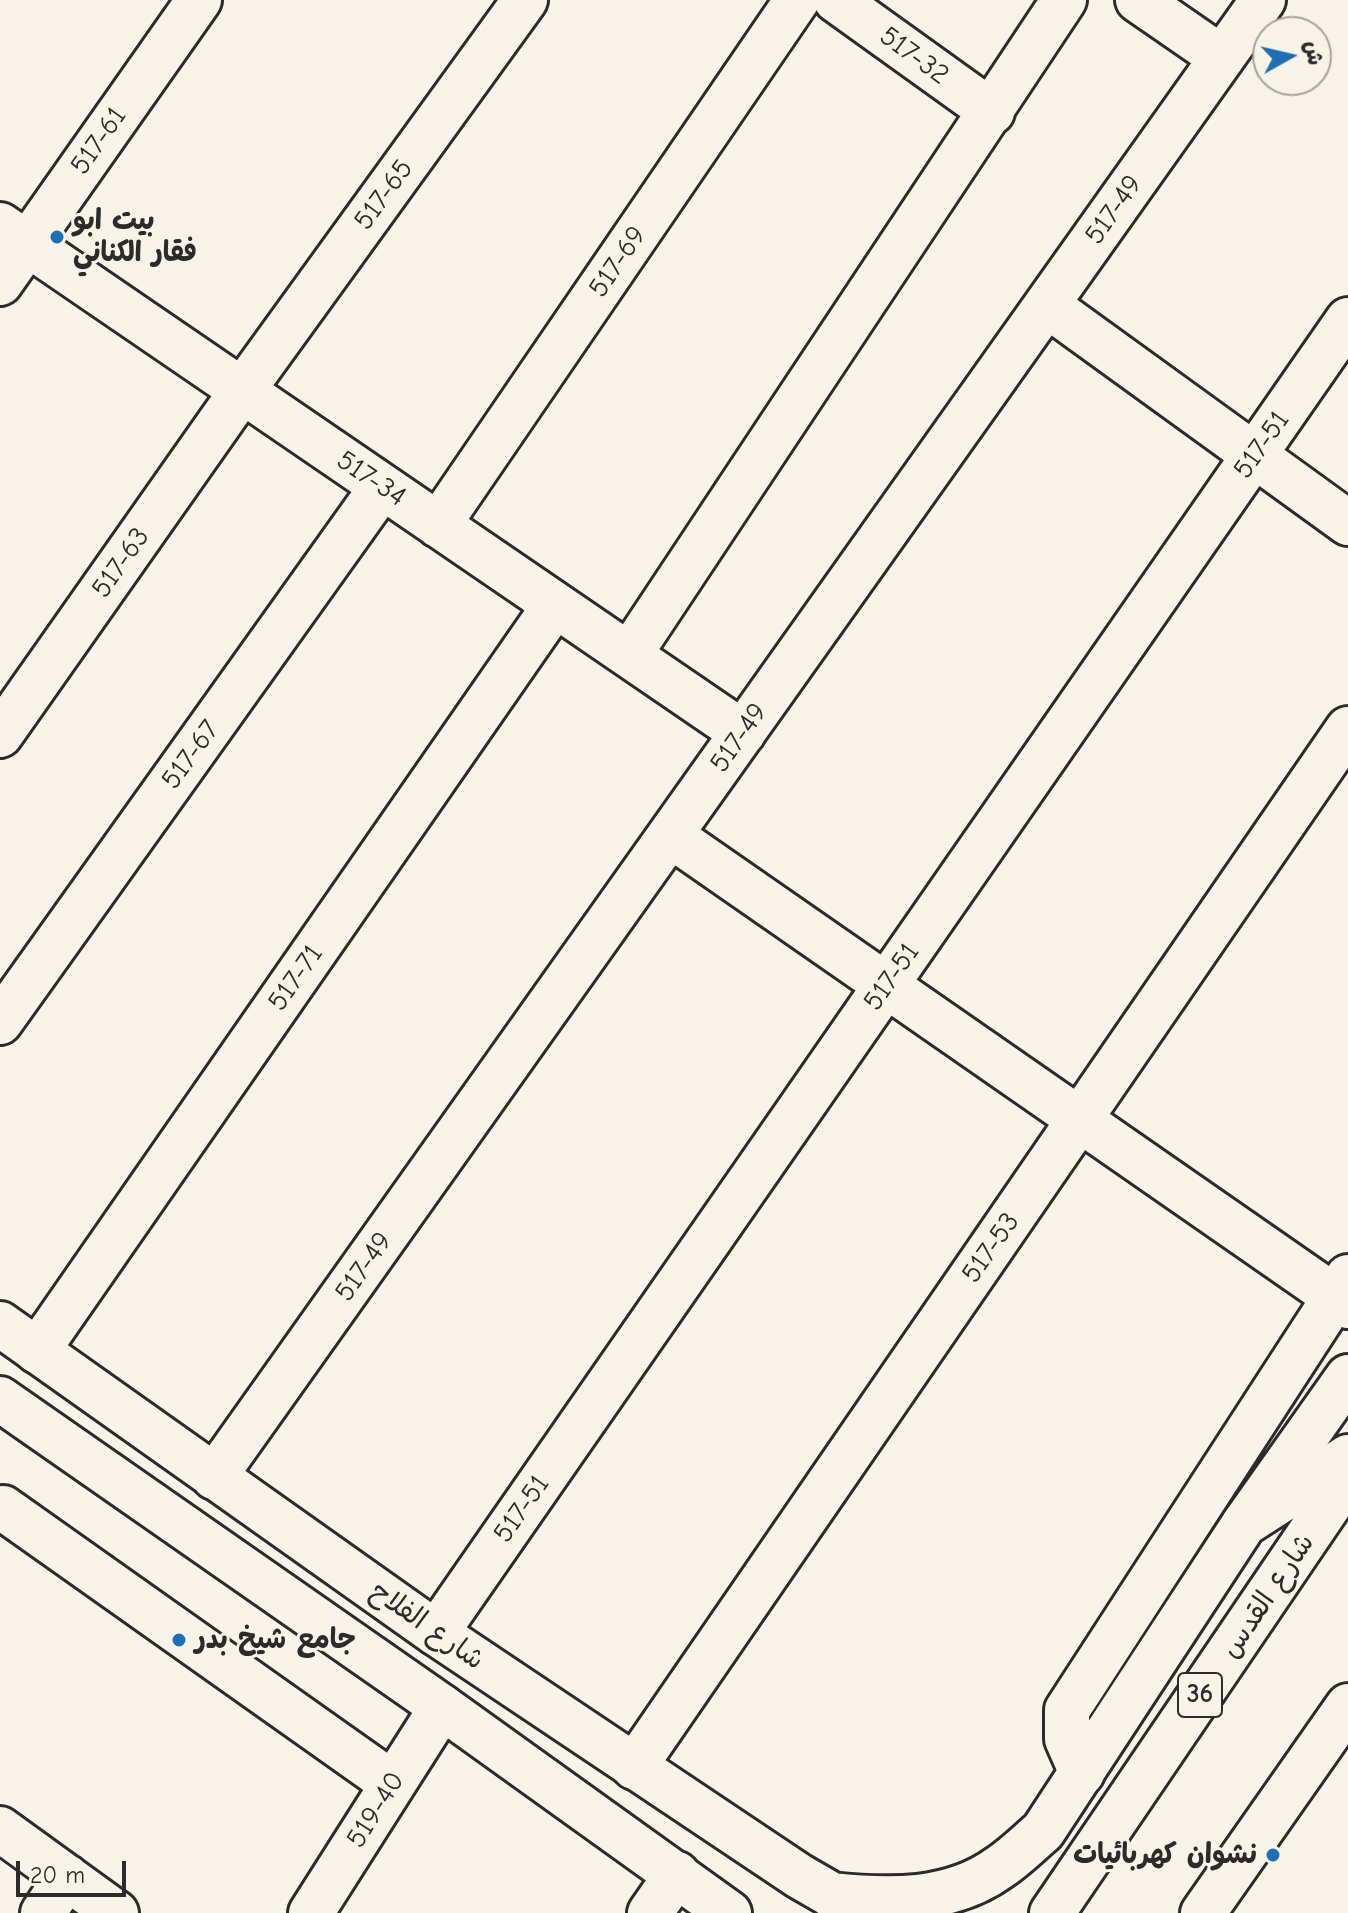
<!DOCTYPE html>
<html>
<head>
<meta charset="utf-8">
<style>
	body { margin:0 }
	#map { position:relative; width:1348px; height:1913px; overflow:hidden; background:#f7f3e8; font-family:"Comic Neue","Playpen Sans Arabic",sans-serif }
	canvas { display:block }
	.north { position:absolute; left:1252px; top:16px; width:80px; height:80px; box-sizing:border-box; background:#f7f3e8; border:2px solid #a5a39c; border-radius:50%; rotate:82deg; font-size:22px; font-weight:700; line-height:32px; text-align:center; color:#2b2b2b }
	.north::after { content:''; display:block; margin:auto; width:28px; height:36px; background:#1f6fb2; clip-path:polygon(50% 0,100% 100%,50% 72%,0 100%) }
	.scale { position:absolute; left:16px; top:1861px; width:110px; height:36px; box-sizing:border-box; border:4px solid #2b2b2b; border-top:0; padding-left:10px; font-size:24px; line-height:28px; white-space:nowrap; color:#2b2b2b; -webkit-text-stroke:6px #f7f3e8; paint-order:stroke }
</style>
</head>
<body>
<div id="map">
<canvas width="1348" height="1913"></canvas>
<div class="north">ش</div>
<div class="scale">20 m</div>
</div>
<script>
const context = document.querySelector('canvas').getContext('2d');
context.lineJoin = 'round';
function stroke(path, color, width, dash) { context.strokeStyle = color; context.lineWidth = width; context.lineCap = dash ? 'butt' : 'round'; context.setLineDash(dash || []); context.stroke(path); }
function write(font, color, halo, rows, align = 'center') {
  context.font = font + ' "Comic Neue","Playpen Sans Arabic",sans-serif'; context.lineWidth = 6; context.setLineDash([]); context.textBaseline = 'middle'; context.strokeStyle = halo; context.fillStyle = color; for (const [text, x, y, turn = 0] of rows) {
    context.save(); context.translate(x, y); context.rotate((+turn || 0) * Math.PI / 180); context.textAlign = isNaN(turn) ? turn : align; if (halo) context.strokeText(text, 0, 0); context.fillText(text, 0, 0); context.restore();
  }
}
const minor = new Path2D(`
	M836 0 992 112
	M1138 0 1222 58
	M0 225 743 733
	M0 283 199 0
	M1047 305 1348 523
	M438 525 797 0
	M629 655 1064 0
	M0 735 242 391 525 0
	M670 835 1348 1306
	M0 1022 382 487
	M37 1351 555 605
	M214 1477 1263 0
	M3 1508 393 1784
	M1244 1524 1348 1377
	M436 1633 1348 320
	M634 1767 1348 729
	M1082 1773 1067 1739V1710L1348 1277
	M0 1829 116 1913
	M43 1913 67 1877
	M311 1913 442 1707
	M650 1913 677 1874`);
const major = new Path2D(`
	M0 1324 436 1633 799 1876 863 1913
	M0 1399 442 1707 729 1913
	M831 1895C888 1901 951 1903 1000 1867 1015 1857 1029 1843 1043 1831L1244 1524 1348 1457
	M1052 1913 1348 1477
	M1203 1913 1348 1706`);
stroke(minor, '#2b2b2b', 50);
stroke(major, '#2b2b2b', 50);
stroke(minor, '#f7f3e8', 44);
stroke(major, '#f7f3e8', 44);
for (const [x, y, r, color] of [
	[57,237,8,"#1f6fb2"],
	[179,1640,8,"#1f6fb2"],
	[1273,1855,8,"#1f6fb2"]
]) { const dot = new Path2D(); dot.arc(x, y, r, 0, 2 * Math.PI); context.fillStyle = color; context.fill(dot); stroke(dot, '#f7f3e8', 3); }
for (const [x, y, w] of [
	[1200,1695,44]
]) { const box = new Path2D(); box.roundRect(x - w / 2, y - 22, w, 44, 6); context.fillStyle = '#f7f3e8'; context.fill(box); stroke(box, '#2b2b2b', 2); }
write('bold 26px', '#2b2b2b', null, [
	["36",1200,1695]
]);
write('28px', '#2b2b2b', '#f7f3e8', [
	["517-32",914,56,36],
	["517-61",99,141,-55],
	["517-65",384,195,-54],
	["517-49",1114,210,-55],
	["517-69",618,262,-56],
	["517-51",1262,445,-55],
	["517-34",371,479,34],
	["517-63",121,563,-55],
	["517-49",739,738,-55],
	["517-67",191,755,-54],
	["517-51",892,977,-55],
	["517-71",296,978,-55],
	["517-53",991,1248,-55],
	["517-49",364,1267,-55],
	["517-51",522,1509,-55],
	["شارع القدس",1268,1596,-56],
	["شارع الفلاح",427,1626,35],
	["519-40",376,1810,-58]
]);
write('bold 28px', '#2b2b2b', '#f7f3e8', [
	["بيت ابو",73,221],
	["فقار الكناني",73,253],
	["جامع شيخ بدر",195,1640],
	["نشوان كهربائيات",1257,1855,"right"]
], 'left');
</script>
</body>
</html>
